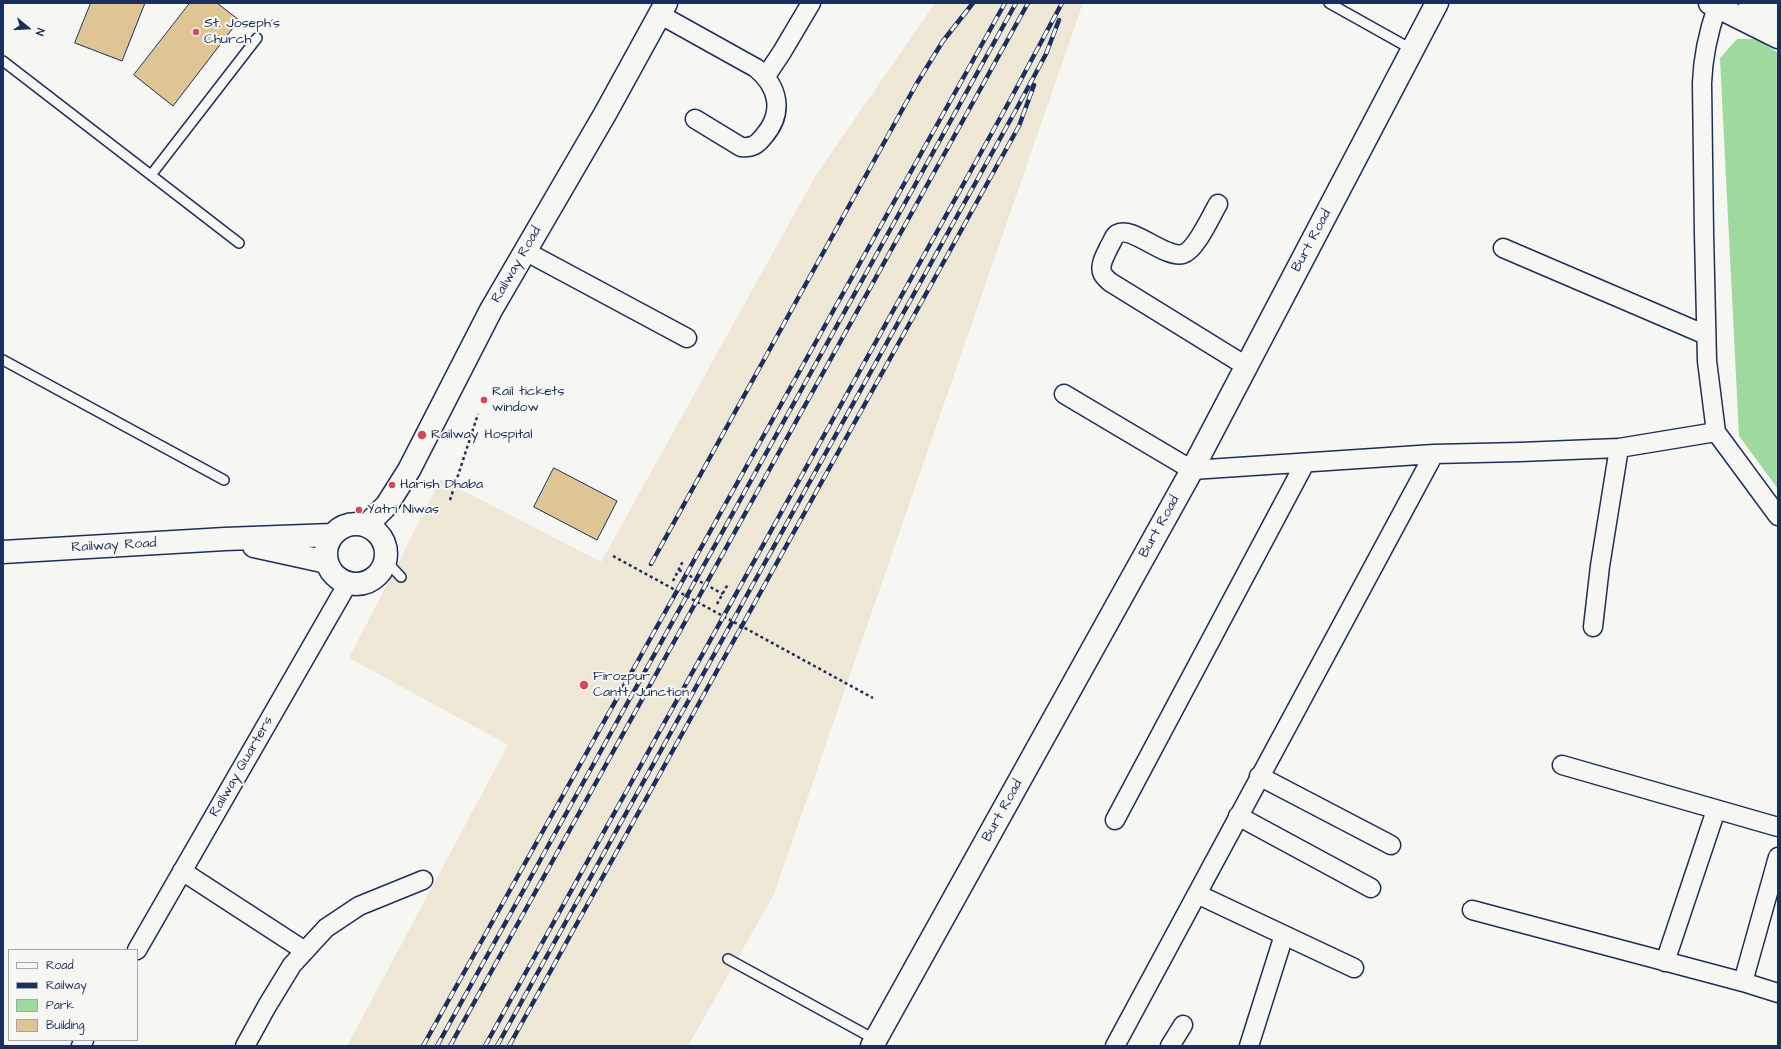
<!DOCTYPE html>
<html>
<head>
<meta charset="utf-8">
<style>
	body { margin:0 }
	#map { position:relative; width:1781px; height:1049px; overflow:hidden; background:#f6f6f2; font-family:"Architects Daughter",sans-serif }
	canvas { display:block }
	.frame { position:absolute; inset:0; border:4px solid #1b2f5e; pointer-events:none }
	.legend { position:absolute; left:8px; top:949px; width:130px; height:92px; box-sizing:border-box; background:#f6f6f2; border:1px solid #9ea6b7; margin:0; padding:5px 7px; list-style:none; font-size:12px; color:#1b2f5e }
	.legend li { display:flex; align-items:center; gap:8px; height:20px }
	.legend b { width:20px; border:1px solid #9ea6b7 }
	.north { position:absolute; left:8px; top:8px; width:40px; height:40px; -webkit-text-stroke:3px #f6f6f2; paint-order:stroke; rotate:108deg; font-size:11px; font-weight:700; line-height:16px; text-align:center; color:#1b2f5e }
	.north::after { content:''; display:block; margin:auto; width:14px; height:18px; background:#1b2f5e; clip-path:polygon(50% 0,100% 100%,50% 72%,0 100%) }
</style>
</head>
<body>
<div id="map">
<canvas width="1781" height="1049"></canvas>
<div class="frame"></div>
<ul class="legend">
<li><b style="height:5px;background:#f6f6f2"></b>Road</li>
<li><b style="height:5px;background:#1b2f5e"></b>Railway</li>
<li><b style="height:11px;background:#a0d99e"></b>Park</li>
<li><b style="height:11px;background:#dfc594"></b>Building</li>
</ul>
<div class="north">N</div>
</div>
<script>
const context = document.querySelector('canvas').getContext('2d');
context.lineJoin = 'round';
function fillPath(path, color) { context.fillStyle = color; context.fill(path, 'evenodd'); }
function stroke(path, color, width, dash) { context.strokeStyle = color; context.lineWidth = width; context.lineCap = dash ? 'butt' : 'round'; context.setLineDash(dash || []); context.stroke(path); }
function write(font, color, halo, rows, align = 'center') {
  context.font = font + ' "Architects Daughter",sans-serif'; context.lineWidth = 4; context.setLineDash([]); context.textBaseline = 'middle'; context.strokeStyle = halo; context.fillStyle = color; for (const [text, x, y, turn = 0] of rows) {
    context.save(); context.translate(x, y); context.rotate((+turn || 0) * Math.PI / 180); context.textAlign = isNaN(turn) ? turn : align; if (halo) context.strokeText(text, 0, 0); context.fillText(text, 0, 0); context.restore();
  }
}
fillPath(new Path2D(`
	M935 3H1083L774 894 688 1046H347L508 745 349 658 441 479 601 562 816 175Z`), '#efe7d6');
fillPath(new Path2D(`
	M1737 39H1757L1778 53V489L1739 436 1720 58Z`), '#a0d99e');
const building = new Path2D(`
	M91 3H145L122 61 75 43Z
	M190 3H217L239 20 173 106 134 75Z
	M554 468 617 501 597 540 534 507Z`);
fillPath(building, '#dfc594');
stroke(building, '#1b2f5e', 1);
const lane = new Path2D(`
	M1329 3 1413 50
	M3 61 239 243
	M151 175 257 38
	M3 360 224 480
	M386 561 401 577
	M728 959 876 1040`);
const street = new Path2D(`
	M659 14 756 68C779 87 784 113 764 136 757 145 752 148 741 147L695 119
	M766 76 782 52 811 3
	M1218 204C1211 216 1196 250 1183 254 1165 259 1132 225 1117 234 1113 237 1112 243 1109 247 1107 252 1103 258 1102 264 1100 272 1103 276 1110 282L1246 366
	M1503 248 1706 335
	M525 251 687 338
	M1064 394 1192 470 1434 454 1520 452 1619 448 1716 432 1707 361 1704 234 1702 83C1703 55 1708 33 1717 7
	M1716 432 1778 516
	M1593 627 1600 566 1619 448
	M1562 765 1778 827
	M1259 776 1391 845
	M1238 816 1371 888
	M1115 820 1305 463
	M1778 857 1743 982 1778 993
	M182 871 305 951
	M1197 894 1354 968
	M1472 910 1743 982
	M137 950 348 583
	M1665 962 1716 810
	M81 1046 84 1040
	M245 1046 267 1006 292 965 326 928 359 906 423 880
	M1115 1046 1434 454
	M1170 1046 1183 1025
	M1249 1046 1284 935`);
const secondary = new Path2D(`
	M326 554a30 30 0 1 1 60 0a30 30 0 1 1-60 0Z
	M367 525 387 505 409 470 491 310 605 114 666 3
	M254 546 327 562
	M3 552 225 539 332 535
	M872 1046 1192 470 1437 3`);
const highway = new Path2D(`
	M1710 3 1778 37
	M1750 3 1778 17`);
stroke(lane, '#1b2f5e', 12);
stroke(street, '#1b2f5e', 21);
stroke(secondary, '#1b2f5e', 25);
stroke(highway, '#1b2f5e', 25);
stroke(new Path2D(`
	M450 500 478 414
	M613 556 873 698
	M679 570 723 594
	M673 581 683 561
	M717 604 728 584`), '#1b2f5e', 2.5, [3, 3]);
stroke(lane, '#f6f6f2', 9);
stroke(street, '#f6f6f2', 18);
stroke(secondary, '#f6f6f2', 22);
stroke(highway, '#f6f6f2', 22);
const rail = new Path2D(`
	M651 564 917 83 943 41 973 3
	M423 1046 1005 3
	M437 1046 1016 3
	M450 1046 1028 3
	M485 1046 1009 102 1062 3
	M497 1046 1017 108 1046 54 1059 20
	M509 1046 1019 126 1034 85`);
stroke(rail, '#1b2f5e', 4.5);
stroke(rail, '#f6f6f2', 3, [9]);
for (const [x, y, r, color] of [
	[196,32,4,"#d1495b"],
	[484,400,4,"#d1495b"],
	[422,435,5,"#d1495b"],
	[392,485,4,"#d1495b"],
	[359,510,4,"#d1495b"],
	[584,685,5,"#d1495b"]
]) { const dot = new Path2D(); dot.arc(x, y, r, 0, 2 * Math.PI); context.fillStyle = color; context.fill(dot); stroke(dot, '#f6f6f2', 1.5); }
write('14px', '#1b2f5e', '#f6f6f2', [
	["St. Joseph's",204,24],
	["Church",204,40],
	["Rail tickets",492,392],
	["window",492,408],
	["Railway Hospital",431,435],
	["Harish Dhaba",400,485],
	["Yatri Niwas",367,510],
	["Firozpur",593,677],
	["Cantt. Junction",593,693]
], 'left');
write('14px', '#1b2f5e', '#f6f6f2', [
	["Burt Road",1312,241,-62],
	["Railway Road",517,265,-60],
	["Burt Road",1160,527,-61],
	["Railway Road",114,546,-3],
	["Railway Quarters",242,767,-60],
	["Burt Road",1003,811,-61]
]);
</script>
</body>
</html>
